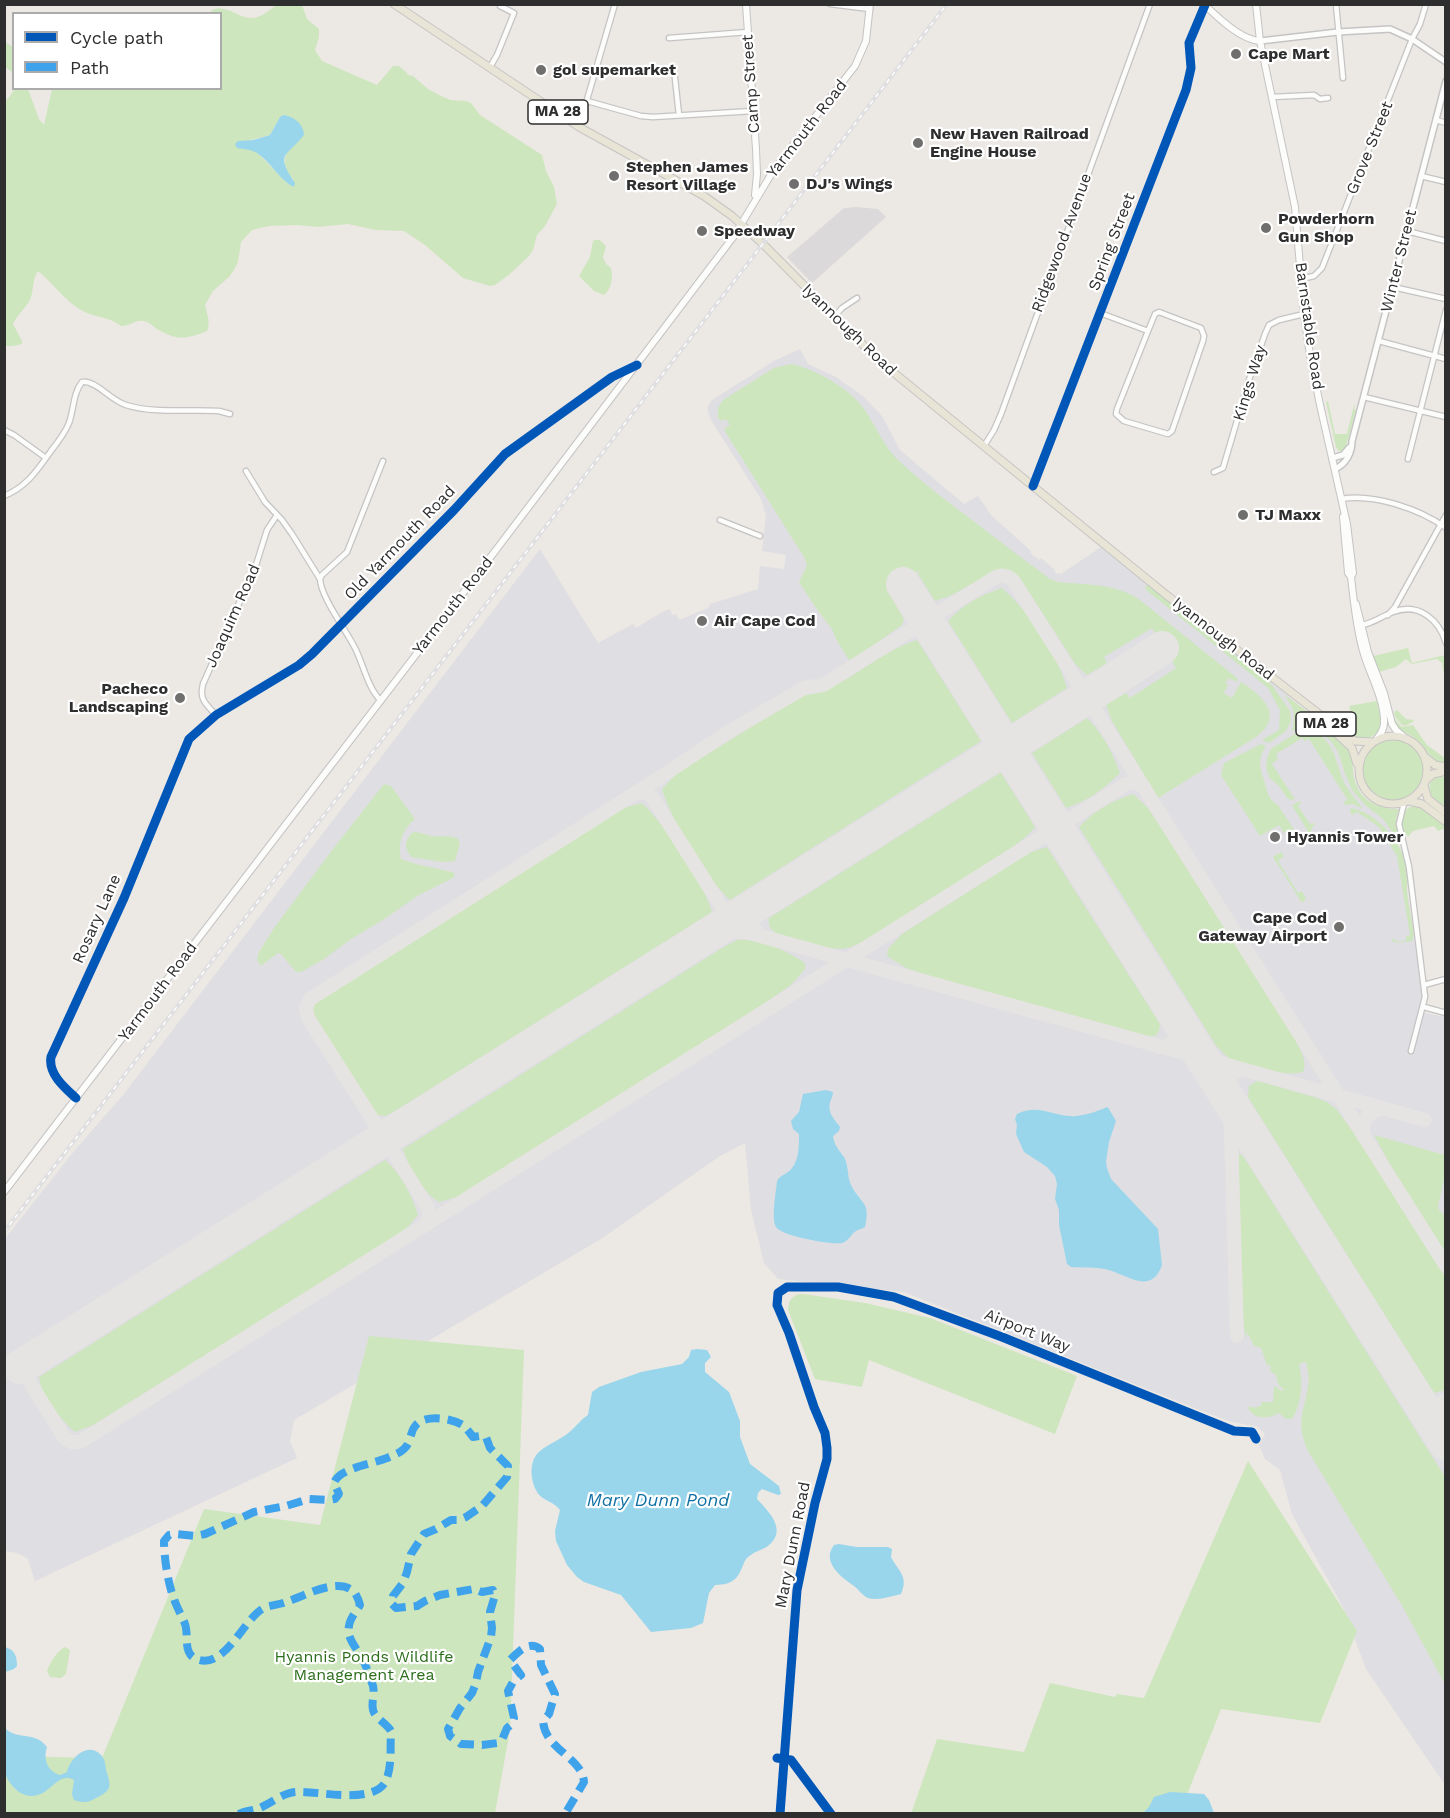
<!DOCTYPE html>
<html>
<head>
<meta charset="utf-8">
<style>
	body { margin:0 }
	#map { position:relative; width:1450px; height:1818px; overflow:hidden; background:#ece8e4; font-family:"Work Sans",sans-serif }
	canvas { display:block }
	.frame { position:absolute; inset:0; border:6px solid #2e2e2e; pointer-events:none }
	.legend { position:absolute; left:12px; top:12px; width:210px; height:78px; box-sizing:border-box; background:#fff; border:2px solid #ababab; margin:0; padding:8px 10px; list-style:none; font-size:18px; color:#2e2e2e }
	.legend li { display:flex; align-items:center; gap:12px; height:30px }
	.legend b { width:30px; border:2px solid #ababab }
</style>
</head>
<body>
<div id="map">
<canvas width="1450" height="1818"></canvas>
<div class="frame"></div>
<ul class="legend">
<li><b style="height:8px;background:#0057b8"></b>Cycle path</li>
<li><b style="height:8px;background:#3ea3eb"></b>Path</li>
</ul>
</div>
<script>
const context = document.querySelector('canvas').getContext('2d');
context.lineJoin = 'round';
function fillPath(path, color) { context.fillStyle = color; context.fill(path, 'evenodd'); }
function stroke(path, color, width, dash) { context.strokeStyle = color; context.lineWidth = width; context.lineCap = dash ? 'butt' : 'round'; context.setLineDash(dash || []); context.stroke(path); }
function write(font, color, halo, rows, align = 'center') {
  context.font = font + ' "Work Sans",sans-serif'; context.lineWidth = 4.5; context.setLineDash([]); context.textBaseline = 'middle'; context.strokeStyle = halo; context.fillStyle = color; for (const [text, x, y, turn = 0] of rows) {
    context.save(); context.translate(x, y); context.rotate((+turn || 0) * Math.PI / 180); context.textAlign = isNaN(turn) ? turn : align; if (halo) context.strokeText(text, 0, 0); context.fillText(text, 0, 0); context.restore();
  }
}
fillPath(new Path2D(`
	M856 207 878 209 886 217 812 283 787 257 844 208Z`), '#dcd9db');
fillPath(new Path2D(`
	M800 349 808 364 836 377 864 397 882 416 900 450 964 504 978 496 991 515 1031 551 1030 553 1039 560 1041 558 1055 570 1054 571 1057 574 1059 573 1061 574 1101 547 1286 694 1343 746 1354 780 1362 796 1374 805 1392 815 1409 902 1422 995 1419 1012 1445 1017V1785L1366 1669 1343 1607 1292 1514 1280 1470 1265 1459 1259 1445 1265 1434 1258 1427 1229 1421 1202 1411 904 1292 778 1279 764 1263 751 1210 745 1143 720 1156 601 1239 294 1420 290 1441 297 1458 35 1581 28 1559 17 1553 5 1551 4 1240 75 1150 123 1095 540 549 598 643 633 624 636 628 662 612 670 609 672 615 676 614 679 620 708 608 710 604 758 589 760 566 784 569 786 555 762 551 766 516 761 499 711 420 708 411V406L712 400 774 361Z`), '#dfdee2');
fillPath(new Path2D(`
	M277 5H302L307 19 319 29V37L315 50 322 61 377 85 393 66H399L407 73 408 75 413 76 428 89 443 97 451 100 466 101 471 103 480 115 542 155 546 171 554 187 557 204 545 226 537 235 533 250 529 256 510 274 495 285 490 286 463 278 425 245 404 231 376 230 348 224 318 227 297 225 269 226 252 230 241 242 238 262 234 270 229 277 213 291 205 305C207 314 211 322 207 331 187 339 177 341 157 329 153 326 149 322 144 321 136 319 130 326 121 326 109 316 94 318 81 310 64 300 53 283 38 271 32 280 34 290 30 300 25 309 17 315 13 324L22 341V344L13 346H5V101L11 95 14 89H28L39 119 44 125 52 89 220 88V14L209 13C221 0 237 18 251 18 261 18 269 10 277 5ZM283 115 292 146C281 157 283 170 294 180L286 182 246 141 270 135 280 117Z
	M5 42 13 47V75L12 72 5 67Z
	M595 240H600L606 246 603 257 606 264 611 268C613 278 612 288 604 295L594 291 579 276 590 257 593 241Z
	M791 364C813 368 847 387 861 405 876 424 883 447 900 462 923 483 948 502 972 520 998 540 1024 560 1050 579L1058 582C1085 585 1116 583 1140 600L1237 678V682L1229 678 1225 683 1228 685 1224 693 1232 698 1241 682C1263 696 1285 716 1256 737L1158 798 1112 721 1106 705 1126 693 1130 698 1176 668 1168 654 1173 651 1165 638 1160 641 1152 628 1104 657 1107 663 1087 675 1076 665 1020 578 1010 570H998L950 596 935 601 918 574 920 571 912 574 914 578 894 591 892 588 884 593 888 592 904 619 902 625 852 660H849L836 639 832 629 816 608 799 582 807 565 804 557 726 433 724 429 730 425 726 419 721 421 718 418V408L723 400 774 368Z
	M1328 401 1335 434H1347L1354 405 1355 406 1354 409 1356 410 1346 446 1341 452 1338 450 1336 447 1326 402Z
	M1147 584 1272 685 1290 711 1291 721 1286 731 1269 743 1262 740 1279 730 1280 710 1268 688 1145 589Z
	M1002 588C1028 610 1058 655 1067 688L1012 723 948 621C963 604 981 595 1002 588Z
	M917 640 981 741 730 900C707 880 670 818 662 789L677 773 798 698C808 693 817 694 826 690 857 676 884 650 917 640Z
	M1408 648 1412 663 1445 655V681L1442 663 1437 659 1412 664 1406 659 1396 667 1379 672 1373 656Z
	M1284 695C1297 702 1340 737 1348 749 1354 758 1352 767 1354 777 1358 800 1378 809 1399 809L1396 820 1399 842 1383 819 1365 805 1352 790 1345 774 1338 752 1330 740 1311 727H1307L1292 731C1296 714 1294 709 1284 695Z
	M1377 701C1378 707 1380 714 1381 721 1381 738 1363 742 1351 735L1353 719 1349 706Z
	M1397 710 1406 719 1414 720 1413 722 1405 726 1402 725 1395 717 1394 712Z
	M1087 718C1103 734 1112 751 1120 773 1104 789 1088 801 1066 808L1032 753Z
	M1394 718 1402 727 1413 725 1427 745 1445 758V764C1428 761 1429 750 1417 740 1407 731 1398 734 1394 718Z
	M1304 731C1334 731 1335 763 1344 782 1349 792 1357 800 1363 809L1353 804 1345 805 1344 802 1347 799 1309 739 1305 741 1302 738 1276 754 1278 759 1272 764 1294 798 1297 797 1292 800 1288 799 1279 786 1270 778 1266 768 1267 758 1271 749 1277 745 1296 733Z
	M1363 770a30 30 0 1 1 60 0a30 30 0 1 1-60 0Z
	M1261 744 1266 746C1258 758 1259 767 1264 780 1267 790 1267 799 1278 805L1294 830 1292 834 1288 831 1284 833 1279 825 1260 836 1221 775 1224 763Z
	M1000 773H1001L1035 827C1023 842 1005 852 988 863 963 880 937 896 911 912 894 923 866 943 847 948 833 952 804 941 789 937 778 935 767 931 769 918Z
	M1437 776 1446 777 1445 808C1436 800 1427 796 1430 783Z
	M384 784 391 786 415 819C403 829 397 843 401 859L416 864 452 872 455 874 453 878 417 896 386 918 351 939 324 959 301 972H296L281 954 278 953 261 966 257 960 259 952 274 928 333 849Z
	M1133 794 1147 807 1173 844 1291 1032C1296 1043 1309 1060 1303 1072 1288 1077 1246 1067 1232 1060 1226 1057 1222 1051 1217 1047L1079 827C1094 811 1112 801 1133 794Z
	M1300 801 1301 803 1298 806 1310 824 1315 823 1312 828 1310 835 1292 805Z
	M642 803C665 825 703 881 712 912L408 1103 386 1116 376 1115 312 1015 311 1008 314 1002 598 822 623 808Z
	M1414 806 1423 808 1445 826V831L1443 829 1438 831 1434 826 1413 831 1408 837 1407 835 1403 834C1401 822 1399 809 1414 806Z
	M1351 808C1378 813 1403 843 1408 870 1409 877 1407 883 1407 889 1408 905 1412 920 1414 935L1412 941 1396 943 1391 940 1395 939 1396 942 1406 941V936L1410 935 1397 856 1379 827 1357 812 1352 815 1350 811Z
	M413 832C423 832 424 835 432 836 442 838 445 834 457 838L460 843 455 861 442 862 411 857C404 847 404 841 413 832Z
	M1047 847 1160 1024 1159 1031 1155 1036H1143L945 981 906 968 887 956 888 949 902 934 1007 867 1031 852Z
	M1281 852 1284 856 1278 861 1298 893 1302 891 1306 899 1302 903 1273 857Z
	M737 940C761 938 785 950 805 963V969L791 985 749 1014 476 1186 457 1197 439 1202C421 1191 409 1168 403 1149L722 948Z
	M1259 1081 1317 1098 1327 1102 1337 1110 1361 1143 1445 1277V1390L1435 1393 1432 1390 1248 1097 1249 1086 1255 1082Z
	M1374 1135 1445 1155V1175L1438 1206 1439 1210 1445 1216V1254L1399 1181Z
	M1239 1154 1242 1155 1247 1162 1445 1477V1684L1401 1604 1308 1451C1295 1421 1304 1414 1308 1386 1310 1378 1307 1369 1306 1362L1299 1364C1303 1380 1302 1405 1292 1419H1286L1279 1413C1269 1419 1254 1420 1248 1408L1251 1406 1253 1408 1260 1406 1262 1402H1273L1274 1387 1275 1386 1282 1391 1284 1390 1278 1384 1276 1375 1270 1371 1271 1366 1267 1365 1261 1348 1254 1346 1247 1332 1246 1339 1243 1322 1238 1169Z
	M385 1160C402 1175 411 1194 418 1215L406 1229 382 1245 93 1425 75 1432C59 1417 42 1399 39 1377Z
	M803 1294 865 1303 930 1318 1077 1376 1055 1434 869 1360 862 1387 815 1379 788 1310C788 1300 793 1294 803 1294Z
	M369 1336 524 1350 510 1730 495 1813 5 1814V1756L102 1758 204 1509 320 1525Z
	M1248 1461 1357 1631 1320 1723 1221 1709 1181 1810 1122 1814H911L937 1739 1024 1752 1050 1683 1115 1697 1117 1694 1144 1698Z
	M65 1647 70 1650 66 1674 61 1678 50 1677 47 1671C51 1661 56 1652 65 1647Z`), '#cee6be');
fillPath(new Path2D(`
	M283 115C293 116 304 124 304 135 287 157 274 152 295 183L294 187C279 180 271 162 257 153 252 150 244 149 237 148L235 144 238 141 253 140 270 135 280 117Z
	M826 1090 833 1092C833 1096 831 1099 830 1102 827 1113 835 1120 840 1127L839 1131 833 1136C834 1145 839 1150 844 1157 849 1166 847 1177 851 1185 861 1205 871 1201 865 1227 862 1229 859 1229 856 1231 851 1234 849 1241 842 1243 832 1245 781 1236 776 1227 771 1218 776 1192 777 1181 781 1174 788 1174 792 1168 799 1160 799 1145 799 1134L793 1129 791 1121 799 1112 803 1094Z
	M1107 1107 1109 1109 1116 1121 1109 1142 1106 1162 1107 1168 1111 1179 1158 1229 1162 1265C1151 1297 1125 1273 1105 1269 1094 1267 1082 1268 1071 1267L1067 1264 1059 1225V1210L1055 1199 1057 1184 1055 1176 1047 1167 1024 1152 1016 1134 1017 1125 1015 1119 1017 1114C1037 1104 1049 1114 1069 1116 1081 1117 1096 1112 1107 1107Z
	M697 1349 707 1350 711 1357 705 1363V1372L729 1392 740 1421V1437L750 1464 779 1486 781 1494 778 1495 762 1489 758 1493 757 1499C769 1512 788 1530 768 1546 762 1550 753 1552 747 1558 744 1561 743 1566 741 1570 736 1582 727 1585 715 1585L709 1593 703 1623 691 1628 651 1632 621 1595 584 1582 577 1577 567 1565 556 1541 555 1531 560 1510C554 1501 541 1501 536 1490 530 1478 529 1460 540 1451 547 1445 559 1440 567 1434 575 1428 580 1420 588 1415L592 1392 599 1387 641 1372 682 1364 689 1357 691 1350Z
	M839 1544 857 1547H888L892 1549 891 1557C898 1571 909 1576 901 1594 892 1596 878 1601 868 1598 863 1596 858 1589 854 1586 841 1577 821 1562 834 1545Z
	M5 1647C15 1650 17 1656 17 1666L14 1669 5 1672Z
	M5 1728C17 1741 34 1730 47 1747 43 1759 47 1771 60 1775L67 1772C70 1758 88 1741 101 1755 106 1760 105 1767 107 1773 112 1788 110 1791 96 1798 89 1803 82 1803 74 1800L72 1794 74 1780C59 1772 51 1792 38 1795 21 1800 8 1784 4 1770 2 1761 4 1738 5 1728Z
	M1170 1792 1204 1794 1209 1800 1214 1813H1143L1149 1807 1154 1797Z`), '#99d6ec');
stroke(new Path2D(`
	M1073 705 1086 703 1093 707
	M635 793H645L652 797 723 909 724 920 716 930
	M1044 835 1051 826 1048 814
	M1065 840 1064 828 1068 820
	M758 903C749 915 748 927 761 936
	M723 909 733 915 743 913
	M705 937 729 931 746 932 1184 1053 1198 1060 1210 1070
	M1194 1045 1207 1057 1220 1063 1425 1120
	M1160 1047C1176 1044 1179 1035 1179 1021
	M1227 1098C1225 1083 1228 1071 1244 1070
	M1230 1101 1237 1336
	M376 1125 385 1131H397
	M1364 1137C1360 1121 1369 1109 1385 1109
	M371 1147 377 1137 376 1125 308 1018 306 1008 310 999 656 780 725 734 804 688 823 685 996 577C1003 574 1010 576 1014 582L1446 1266
	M371 1147 382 1145 392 1150 428 1208 429 1217 425 1225
	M20 1367 64 1437 71 1442H80L1126 784 1135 782 1144 787
	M1417 1400C1424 1405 1429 1408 1437 1405
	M1433 1425C1431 1412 1434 1407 1446 1400`), '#e6e4e2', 14);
stroke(new Path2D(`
	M903 584 1446 1444
	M20 1367 1087 697 1162 648`), '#e6e4e2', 34);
const minor = new Path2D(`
	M830 4 870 9
	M1336 4 1343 78
	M669 38 748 32
	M490 67 497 55 514 13 500 6
	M674 69 679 115
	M1272 97 1314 95 1320 99 1328 98
	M587 101 641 116 653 117 753 111
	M1436 120 1446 123
	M579 127 615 4
	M1421 176 1446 182
	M1407 231 1446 241
	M1301 279 1314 276 1322 268 1412 39 1420 24 1426 4
	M1393 287 1446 299
	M1100 313 1148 331 1117 409 1116 414 1124 421 1168 434 1172 431 1203 341 1204 336 1201 328 1159 312 1155 314 1148 331
	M834 317 842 308 857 298
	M1379 341 1446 359
	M1364 397 1446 417
	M4 430 14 435 46 458
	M984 446 994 430 1001 414 1150 4
	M1408 459 1446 310
	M246 471 265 502 282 520 292 534 320 579C321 598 347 631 356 650 364 667 368 688 381 701
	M1214 472 1223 468 1249 380 1265 334 1269 325 1279 320 1304 314
	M1033 486 1186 90 1191 68 1189 43 1205 5
	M4 496C27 487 38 469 51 451 58 442 65 433 69 423 74 409 73 393 82 382 96 380 110 400 126 405 155 414 189 409 219 411L230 414
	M1341 499C1373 493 1420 509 1446 528
	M720 520 760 536
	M320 579 322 575 347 552 383 461
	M1388 615 1395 607 1446 515
	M1362 625C1374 623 1382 616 1393 612 1419 602 1439 620 1446 643
	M216 715C206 704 199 700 203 684L256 565 267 530 277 515
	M1404 803 1399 824 1409 867 1425 997 1411 1051
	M1424 985 1446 979
	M1424 1007 1446 1013
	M76 1098C65 1088 48 1074 51 1057L124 898 189 739 216 715 299 665 312 654 454 510 505 454 612 377 636 365
	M780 1814 797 1590 815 1503 827 1459V1448L825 1433 814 1407 789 1333 777 1305 778 1293 787 1287H838L894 1297 1002 1337 1234 1431 1252 1432 1256 1439`);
const tertiary = new Path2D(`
	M1260 41 1338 32 1390 29 1412 39 1446 62
	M1332 458 1343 455 1349 448
	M1335 469C1346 464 1352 453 1352 441L1446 81`);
const secondary = new Path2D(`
	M746 4 756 149 757 174 755 195
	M1204 4C1218 18 1241 40 1260 41
	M1256 4 1260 41 1295 207 1304 314 1310 355 1320 405 1347 524 1353 573 1351 577
	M1343 517 1348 573 1351 577C1354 602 1356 627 1363 651 1369 673 1385 700 1384 723 1384 730 1380 735 1376 740
	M1356 604 1368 652 1384 693 1392 724 1396 730 1406 739
	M4 1192 480 571 734 236 775 168 855 66 866 41 870 4`);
const primary = new Path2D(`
	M394 4 579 127 704 196 732 216 765 246 877 359 1164 593 1341 731 1355 741 1373 742
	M1337 734 1352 748 1357 764
	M1359 770a34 34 0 1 1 68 0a34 34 0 1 1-68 0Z
	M1425 757 1435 765 1446 767
	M1426 780 1433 774 1446 771
	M1424 786 1428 799 1446 813
	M1409 801 1422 804 1446 822`);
stroke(minor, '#c5c4c5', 7);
stroke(tertiary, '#c5c4c5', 8);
stroke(secondary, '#c5c4c5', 8);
stroke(primary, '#c6c5c4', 9);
stroke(minor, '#fcfcfb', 4.5);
stroke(tertiary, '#fcfcfb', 5);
stroke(secondary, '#fcfcfb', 6);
stroke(primary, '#e8e4d6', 7);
const rail = new Path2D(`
	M4 1232 947 4`);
stroke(rail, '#dfdfe1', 4);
stroke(rail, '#fff', 1.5, [4.5]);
stroke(new Path2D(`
	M239 1814C244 1811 251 1811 257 1809 269 1805 282 1793 295 1792 317 1790 378 1807 387 1778 392 1764 390 1746 391 1731 387 1724 375 1718 373 1710 371 1702 375 1694 373 1686 370 1678 367 1668 363 1660 358 1649 346 1639 349 1626 350 1618 356 1612 360 1605 359 1601 357 1596 355 1593 339 1575 303 1597 286 1602 279 1605 270 1605 264 1608 244 1617 224 1674 194 1658 183 1651 189 1635 185 1624 182 1616 177 1608 174 1599 168 1584 164 1557 164 1541L169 1535 176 1534 195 1536 205 1534 254 1512 286 1506 309 1499 329 1500 335 1499 339 1494 334 1483C339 1468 373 1464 387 1458 398 1453 407 1451 410 1438 412 1433 412 1429 416 1425 425 1414 453 1418 464 1426 467 1429 470 1433 473 1437L480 1436 486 1437 490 1448 508 1466 507 1477 482 1506 466 1517 459 1520H451L436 1529 424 1534 411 1554 407 1572 403 1583 393 1596 392 1604 396 1608 417 1606 425 1601 440 1595 474 1589 482 1592 493 1590 495 1595 490 1612 492 1628 491 1637 478 1672 476 1683 472 1693 460 1708 448 1729 450 1736 461 1744 482 1745 498 1743 502 1740 507 1728 512 1724 514 1718 508 1691 513 1682 521 1675 510 1660C518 1652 529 1640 540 1649L541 1665 555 1694 549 1714 543 1721C545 1750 582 1757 584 1782L565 1814`), '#3ea3eb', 8, [15, 8]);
stroke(new Path2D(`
	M1033 486 1186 90 1191 68 1189 43 1205 5
	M76 1098C65 1088 48 1074 51 1057L124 898 189 739 216 715 299 665 312 654 454 510 505 454 612 377 637 365
	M777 1758 791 1760 831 1814
	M780 1814 797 1590 815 1503 827 1459V1448L825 1433 814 1407 789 1333 777 1305 778 1293 787 1287H838L894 1297 1002 1337 1234 1431 1252 1432 1256 1439`), '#0057b8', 9);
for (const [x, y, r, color] of [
	[1236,54,6,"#706f6e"],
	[541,70,6,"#706f6e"],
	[918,143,6,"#706f6e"],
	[614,176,6,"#706f6e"],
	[794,184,6,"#706f6e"],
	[1266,228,6,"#706f6e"],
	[702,231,6,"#706f6e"],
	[1243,515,6,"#706f6e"],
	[702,621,6,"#706f6e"],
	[180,698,6,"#706f6e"],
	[1275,837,6,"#706f6e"],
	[1339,927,6,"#706f6e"]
]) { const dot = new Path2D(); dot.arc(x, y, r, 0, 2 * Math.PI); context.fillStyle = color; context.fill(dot); stroke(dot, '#fff', 2); }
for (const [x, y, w] of [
	[558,112,60],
	[1326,724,60]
]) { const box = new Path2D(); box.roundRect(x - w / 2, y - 12, w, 24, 4.5); context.fillStyle = '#fff'; context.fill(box); stroke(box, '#2e2e2e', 1.5); }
write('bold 15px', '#2e2e2e', null, [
	["MA 28",558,112],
	["MA 28",1326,724]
]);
write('bold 16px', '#2e2e2e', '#fff', [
	["Cape Mart",1248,54],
	["gol supemarket",553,70],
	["New Haven Railroad",930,134],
	["Engine House",930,152],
	["Stephen James",626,167],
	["Resort Village",626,185],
	["DJ's Wings",806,184],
	["Powderhorn",1278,219],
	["Gun Shop",1278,237],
	["Speedway",714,231],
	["TJ Maxx",1255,515],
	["Air Cape Cod",714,621],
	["Pacheco",168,689,"right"],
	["Landscaping",168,707,"right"],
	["Hyannis Tower",1287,837],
	["Cape Cod",1327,918,"right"],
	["Gateway Airport",1327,936,"right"]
], 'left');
write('16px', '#2e2e2e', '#fff', [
	["Camp Street",751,84,-94],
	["Yarmouth Road",807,129,-52],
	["Grove Street",1370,148,-68],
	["Spring Street",1112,242,-69],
	["Ridgewood Avenue",1062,243,-70],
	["Winter Street",1399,261,-76],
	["Barnstable Road",1309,326,82],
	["Iyannough Road",849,330,44],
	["Kings Way",1250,383,-73],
	["Old Yarmouth Road",400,543,-46],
	["Yarmouth Road",453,606,-52],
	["Joaquim Road",233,616,-66],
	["Iyannough Road",1223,639,38],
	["Rosary Lane",97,919,-66],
	["Yarmouth Road",158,992,-53],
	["Airport Way",1027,1331,22],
	["Mary Dunn Road",793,1545,-79]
]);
write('16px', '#2c6e1b', '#fff', [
	["Hyannis Ponds Wildlife",364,1657],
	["Management Area",364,1675]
]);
write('italic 18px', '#0d6fa3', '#fff', [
	["Mary Dunn Pond",658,1501]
]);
</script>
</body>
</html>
